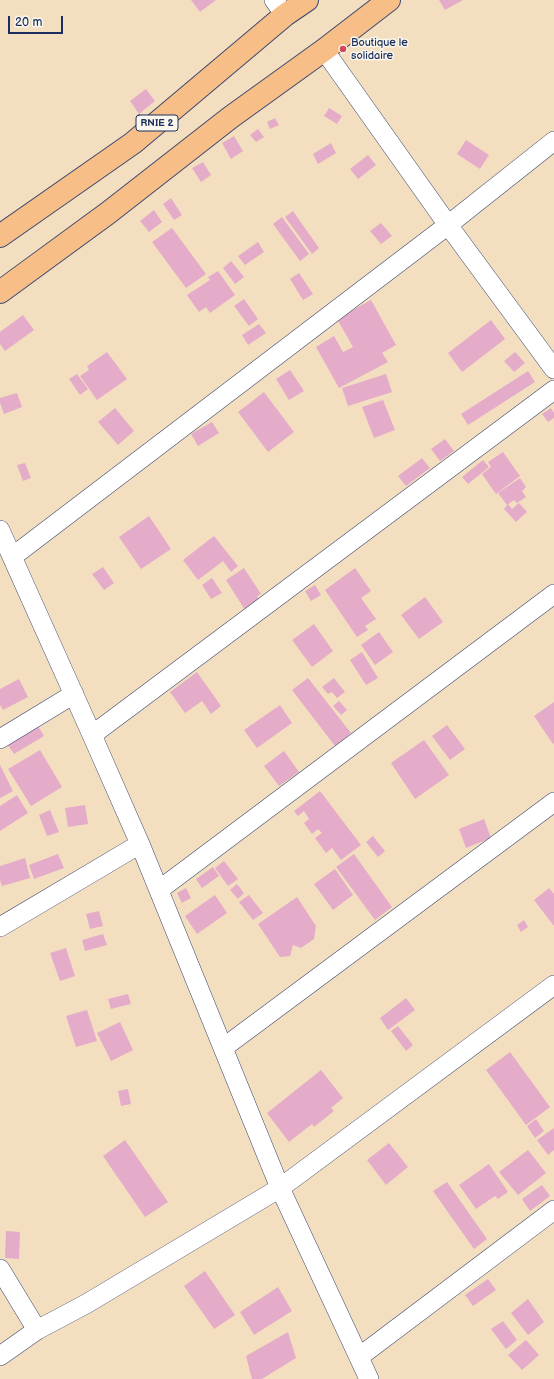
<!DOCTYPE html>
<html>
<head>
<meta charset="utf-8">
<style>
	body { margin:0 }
	#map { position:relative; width:554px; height:1379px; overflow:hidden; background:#f4dec0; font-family:"Balsamiq Sans",sans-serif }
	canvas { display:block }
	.scale { position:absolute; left:8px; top:16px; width:55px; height:18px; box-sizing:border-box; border:2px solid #1b2f5e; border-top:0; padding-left:5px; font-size:12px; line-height:14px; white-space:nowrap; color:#1b2f5e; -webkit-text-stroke:3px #fbf7ec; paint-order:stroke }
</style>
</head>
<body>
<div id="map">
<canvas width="554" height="1379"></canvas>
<div class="scale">20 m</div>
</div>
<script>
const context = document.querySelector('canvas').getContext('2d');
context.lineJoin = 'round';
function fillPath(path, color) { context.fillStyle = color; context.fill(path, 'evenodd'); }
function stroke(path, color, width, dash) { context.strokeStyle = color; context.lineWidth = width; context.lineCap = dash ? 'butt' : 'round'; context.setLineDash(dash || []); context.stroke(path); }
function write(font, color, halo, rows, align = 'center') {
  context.font = font + ' "Balsamiq Sans",sans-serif'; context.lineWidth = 3; context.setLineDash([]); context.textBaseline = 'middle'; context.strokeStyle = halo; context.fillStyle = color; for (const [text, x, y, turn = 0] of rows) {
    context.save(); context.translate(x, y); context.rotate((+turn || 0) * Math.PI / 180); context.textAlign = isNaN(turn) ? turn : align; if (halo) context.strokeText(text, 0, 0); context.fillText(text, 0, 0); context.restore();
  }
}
fillPath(new Path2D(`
	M191 0H216L200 12Z
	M439 0H463L445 10Z
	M146 89 155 101 139 114 130 101Z
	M329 108 342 116 337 124 324 116Z
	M275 118 279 125 270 129 267 122Z
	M258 129 264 137 256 142 250 135Z
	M234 136 243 151 231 159 222 143Z
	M466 140 489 155 480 169 457 154Z
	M331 143 336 153 318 164 313 154Z
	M368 155 376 165 358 179 350 169Z
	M203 162 211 175 201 182 192 168Z
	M171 198 182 215 174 220 163 204Z
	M154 210 162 222 149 232 140 221Z
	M293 211 319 248 312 254 285 217Z
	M282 217 309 254 300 261 273 224Z
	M381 223 392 236 381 244 370 231Z
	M172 228 206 274 186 288 152 242Z
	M258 242 264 252 245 265 238 256Z
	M231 261 244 277 235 284 223 268Z
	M218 271 235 295 210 313 206 307 199 312 187 295 210 280 208 277Z
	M299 273 313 294 303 300 290 279Z
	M244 299 258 319 249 326 234 306Z
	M371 300 396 345 382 353 388 362 339 388 316 347 334 336 343 352 353 347 337 319Z
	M23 315 34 330 5 351 0 344V332Z
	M491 320 505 339 462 372 448 353Z
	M259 324 266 333 248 345 242 335Z
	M107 352 127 379 97 400 80 376 89 370 87 366Z
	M515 352 525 363 514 372 504 361Z
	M290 370 304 391 289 400 276 379Z
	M528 371 535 382 468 425 461 414Z
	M77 374 88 389 80 395 69 379Z
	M386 374 392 392 348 406 342 388Z
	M264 392 294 432 268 452 238 412Z
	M17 393 22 407 4 414 0 403V398Z
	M383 400 395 430 374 438 362 407Z
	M115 408 134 431 118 445 98 422Z
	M551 408 554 413V418L548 422 542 414Z
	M212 422 219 433 198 446 191 434Z
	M445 439 454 451 440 461 431 449Z
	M503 452 520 476 496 494 482 474 491 467 488 462Z
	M422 458 430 468 406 486 398 476Z
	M483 460 489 467 468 484 462 477Z
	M25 463 31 478 23 481 17 465Z
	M520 478 526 487 522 491 526 497 517 503 514 500 507 505 498 493Z
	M519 503 527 512 516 522 504 509 508 504 512 509Z
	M149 516 171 549 141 569 119 537Z
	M214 536 238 566 231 572 223 561 198 580 183 560Z
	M103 567 114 583 104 590 92 574Z
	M244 568 261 594 257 596 260 600 245 610 226 580Z
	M355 568 371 591 361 598 376 619 365 626 368 630 357 637 325 590Z
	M212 578 222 593 211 599 202 585Z
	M315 585 321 595 311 601 305 591Z
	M425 597 443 622 419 639 401 615Z
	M314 624 333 651 312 667 292 640Z
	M379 632 393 652 375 665 361 645Z
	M362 652 378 678 366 685 350 660Z
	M197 672 221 706 211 714 202 701 185 713 170 692Z
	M308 678 351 733 335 746 292 690Z
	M334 678 345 692 337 698 332 692 328 694 322 687Z
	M19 679 28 697 3 710 0 705V689Z
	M339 701 347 710 341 715 333 706Z
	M554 702V743L553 744 534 716Z
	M280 705 292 723 257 748 244 730Z
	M36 723 44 736 14 754 6 742Z
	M447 725 465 749 450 760 432 736Z
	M424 740 449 775 415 799 391 763Z
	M40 750 62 787 31 806 8 769Z
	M284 751 299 772 279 786 264 766Z
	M0 765 13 791 0 798Z
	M320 791 361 845 341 860 332 848 326 853 315 838 322 833 318 829 312 834 304 823 309 819 304 811 298 816 294 811Z
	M17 795 28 813 0 831V806Z
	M85 805 88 824 68 827 65 808Z
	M50 810 59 832 47 836 39 815Z
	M484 819 491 838 466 848 459 829Z
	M373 836 385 851 378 857 366 842Z
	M58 854 64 868 34 879 29 865Z
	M354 854 392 907 375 920 336 867Z
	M25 858 30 878 2 886 0 880V866Z
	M224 861 238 879 228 886 215 868Z
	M213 867 219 876 202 888 196 879Z
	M335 869 353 895 333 910 314 884Z
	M237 884 244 893 238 899 230 890Z
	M186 888 191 898 182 903 177 893Z
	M549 888 554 894V926L534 900Z
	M215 895 227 913 197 934 185 916Z
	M249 895 263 913 253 920 239 902Z
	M297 897 316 926 314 939 301 948 293 945 290 956 280 957 258 924Z
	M99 911 103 926 90 929 86 914Z
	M524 920 528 927 521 932 517 925Z
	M103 934 107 945 85 951 82 940Z
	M66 948 75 976 60 981 50 953Z
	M128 994 131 1004 111 1009 108 999Z
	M406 998 415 1010 388 1030 380 1018Z
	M87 1010 97 1041 76 1047 66 1016Z
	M120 1022 133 1050 111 1061 97 1033Z
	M398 1026 413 1045 406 1051 391 1031Z
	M510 1052 550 1107 526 1125 486 1070Z
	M321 1070 343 1098 331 1108 334 1111 314 1127 312 1124 289 1142 267 1113Z
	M128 1089 131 1104 121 1106 118 1091Z
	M536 1119 544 1131 535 1138 527 1126Z
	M554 1128V1150L548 1155 537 1140Z
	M125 1140 168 1202 145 1217 103 1156Z
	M389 1143 408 1167 386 1185 367 1160Z
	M528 1150 546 1173 518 1195 499 1172Z
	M489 1164 508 1192 498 1199 495 1196 476 1209 459 1185Z
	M447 1182 487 1239 474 1249 433 1191Z
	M542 1185 550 1196 530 1211 522 1199Z
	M6 1231 20 1232 19 1259 5 1258Z
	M205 1271 235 1315 214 1329 184 1286Z
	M488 1279 496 1290 473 1306 465 1295Z
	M278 1287 292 1311 254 1335 240 1312Z
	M528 1299 544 1322 528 1335 511 1313Z
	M503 1321 517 1340 506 1349 491 1329Z
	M288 1332 296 1358 262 1379H252L246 1356Z
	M526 1340 539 1355 522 1370 508 1355Z`), '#e4acc9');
const street = new Path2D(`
	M274 0 285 15
	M324 50 448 225 554 369
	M0 530 92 735 140 844 280 1188 369 1379
	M12 557 448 225 554 141
	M92 735 554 390
	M0 739 74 694
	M159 890 554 594
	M0 927 140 844
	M223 1048 554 802
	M0 1269 37 1330
	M0 1356 37 1330 86 1304 280 1188 554 985
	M359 1357 554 1210`);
const primary = new Path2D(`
	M0 236 133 143 285 15 307 0
	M0 292 108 213 231 117 324 50 389 0`);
stroke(street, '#3c496d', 20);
stroke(primary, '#3c496d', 24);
stroke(street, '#fff', 19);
stroke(primary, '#f7be88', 22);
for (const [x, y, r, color] of [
	[343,49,4,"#d1495b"]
]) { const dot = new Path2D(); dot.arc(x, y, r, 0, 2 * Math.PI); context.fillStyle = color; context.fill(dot); stroke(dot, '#fbf7ec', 1.5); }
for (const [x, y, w] of [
	[157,123,42]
]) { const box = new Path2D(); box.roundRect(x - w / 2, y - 8, w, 16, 3); context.fillStyle = '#fbf7ec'; context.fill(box); stroke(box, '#1b2f5e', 1); }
write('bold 10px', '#1b2f5e', null, [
	["RNIE 2",157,123]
]);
write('11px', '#1b2f5e', '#fbf7ec', [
	["Boutique le",351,43],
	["solidaire",351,56]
], 'left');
</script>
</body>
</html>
